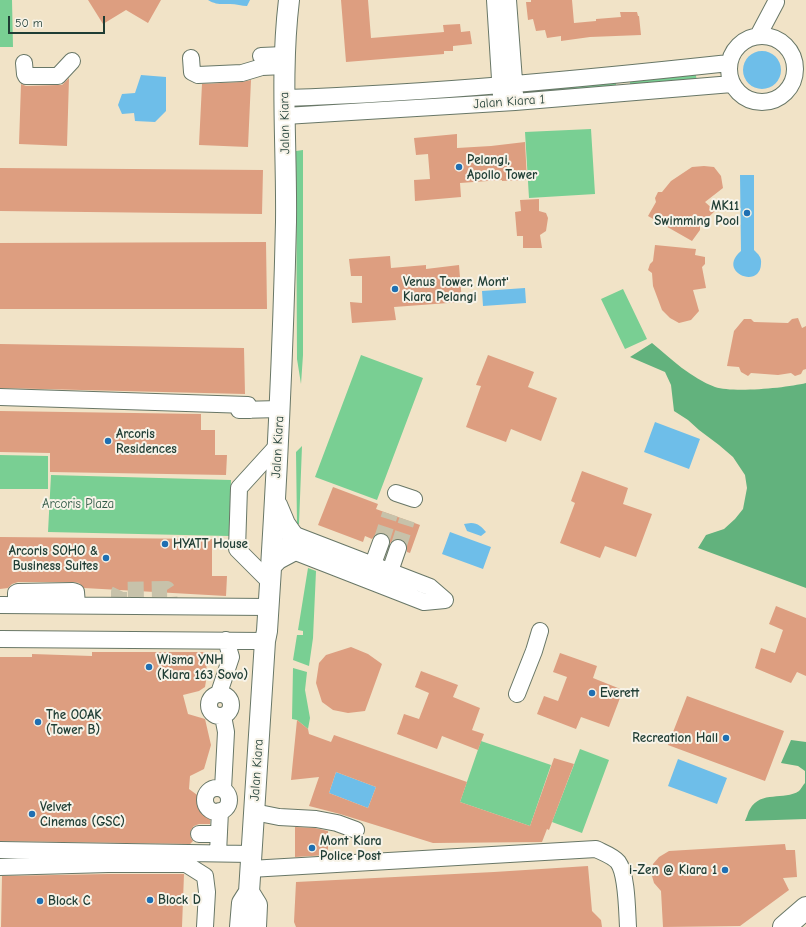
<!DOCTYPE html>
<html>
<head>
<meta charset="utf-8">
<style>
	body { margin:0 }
	#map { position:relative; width:806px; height:927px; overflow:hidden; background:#f1e3c7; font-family:"Comic Neue",sans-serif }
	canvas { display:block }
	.scale { position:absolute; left:8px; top:16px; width:97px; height:18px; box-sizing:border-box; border:2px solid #1f3d34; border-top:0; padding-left:5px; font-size:12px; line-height:14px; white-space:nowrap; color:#1f3d34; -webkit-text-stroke:3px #f7f3e8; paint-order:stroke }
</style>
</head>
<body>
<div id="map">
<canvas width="806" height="927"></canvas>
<div class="scale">50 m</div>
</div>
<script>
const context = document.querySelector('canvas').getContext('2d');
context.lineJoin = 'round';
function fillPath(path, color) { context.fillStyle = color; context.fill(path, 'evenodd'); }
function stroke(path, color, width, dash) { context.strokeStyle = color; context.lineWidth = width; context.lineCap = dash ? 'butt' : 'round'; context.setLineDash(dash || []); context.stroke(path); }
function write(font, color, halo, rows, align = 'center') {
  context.font = font + ' "Comic Neue",sans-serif'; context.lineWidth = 4; context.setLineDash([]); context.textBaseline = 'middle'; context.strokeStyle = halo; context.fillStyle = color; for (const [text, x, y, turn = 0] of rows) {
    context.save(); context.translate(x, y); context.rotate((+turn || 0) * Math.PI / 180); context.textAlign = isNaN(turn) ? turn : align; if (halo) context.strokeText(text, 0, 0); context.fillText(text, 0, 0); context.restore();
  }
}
fillPath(new Path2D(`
	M0 0H12L13 47H0Z
	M695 71 697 81 630 86V76Z
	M616 78V87L531 92V84Z
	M591 129 595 194 529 198 525 132Z
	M303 150V355L301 384 297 359 296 151Z
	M623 289 647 339 625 349 601 299Z
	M361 355 423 378 377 500 315 477Z
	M302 446 299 524H297L296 452Z
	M0 455 48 456V489H0Z
	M51 475 231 480 229 536 48 532Z
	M308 568 316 571 313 638 309 666 293 660 297 635H303V631L298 630Z
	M293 668 307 672 305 690 310 718 308 729 297 720 292 719Z
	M481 741 551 765 530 826 460 802Z
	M580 749 609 760 582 833 552 822Z`), '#79cf93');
fillPath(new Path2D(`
	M652 343C671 359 691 378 715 387 733 393 786 388 806 383V588L698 548 706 535 724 529 735 519 743 509 747 488 745 475 733 457 719 445 699 430 688 420 674 411 671 385 665 372 630 357Z
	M791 740 806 742V819L745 821C747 817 748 812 750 809 761 790 784 801 799 791 801 789 803 785 805 783V771L798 766 781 763Z`), '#62b27d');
fillPath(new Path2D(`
	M208 0H250L247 6C242 6 236 4 230 4 222 4 216 5 208 0Z
	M743 70a19 19 0 1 1 38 0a19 19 0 1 1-38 0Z
	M141 75 166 77V111L155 122 135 121 134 113 122 114 118 105 122 94 135 93Z
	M740 175H754V250C758 254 762 257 761 264 760 290 716 272 741 251Z
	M525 288 526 303 483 306 482 291Z
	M655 422 700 439 689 469 644 452Z
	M471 523C478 523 482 527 486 532L481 536 467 531 464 524Z
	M450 532 491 547 483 569 442 554Z
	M678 759 727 778 717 804 668 786Z
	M336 772 376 787 368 808 329 793Z`), '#6ebee9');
fillPath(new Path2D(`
	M88 0H161L148 23 126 10 103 24Z
	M341 0H368L371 38 444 32 443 25 460 24 461 32 470 31 472 44 453 46V51H444V54L346 62Z
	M531 0H572L574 23 596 21V19L621 17 620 12H637L638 16H639L641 35 590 37 561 41V36L547 38 545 30 536 31 533 19 528 20 526 2H531Z
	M69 78 67 146 19 144 21 84 26 86 58 85H62Z
	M251 80 248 147 199 145 202 84 242 82Z
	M457 134V148L491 146 525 142 527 180 502 181V180L460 183 461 197 415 201 414 180 430 179 428 154 416 155 414 138Z
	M704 166 714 167 721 176 723 188 705 202 715 211 700 225V230L692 241 648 216 656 202 655 198 658 192H662L671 181 692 167Z
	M0 168 263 170 262 214 0 211Z
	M539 199V211L546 213 548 218 546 231 540 235 542 248H523V236H517L515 212 521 211 520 200Z
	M266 242 267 309H0V243Z
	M655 245 696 249 695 255 705 257V264L702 267 706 288 693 290 699 311 691 320 679 323 670 318 662 310 653 286 652 273 648 270 650 264 653 261Z
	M390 256 391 268 426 265V269L459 265 462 302 394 307 396 320 352 323 350 302 362 303V276H351L349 259Z
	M798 318 802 328 806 326V369L803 370 801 374 795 376 791 373 778 375 751 373 748 376 741 372 739 367 727 366 734 331 744 319H751L754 322 788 323 792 319Z
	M0 344 244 348 245 394 0 388Z
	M488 355 534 372 528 387 557 398 541 441 511 429 506 442 466 427 481 386 476 385Z
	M0 411 201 414V430H215V455H227L226 475 50 472V453L0 452Z
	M582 471 628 488 623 504 652 514 636 557 605 546 600 558 560 543 575 503 571 501Z
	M333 487 378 504 376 509 420 525 410 553 407 552V547L405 542 401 539H397L390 543 388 536 384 533H379L375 535 372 539 365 536 363 542 318 525Z
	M0 537 212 539V576H227L226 596 84 588 79 583 73 582H18L12 584 8 588 0 589Z
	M776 606 806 618V676L797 672 791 683 755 668 761 648 775 653 783 630 769 624Z
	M351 647 368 654 382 664 365 711 348 713 333 710 322 702 316 683 319 663 326 655Z
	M92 652H207L206 681 205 687 199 691 183 695 188 714 205 719 211 745 204 769 190 776 189 789 211 805 210 824H199L194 826 191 830 190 834 191 838 193 841 190 844 0 841V657H32V654L92 656Z
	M560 653 597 666 593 678 623 690 609 727 581 717 576 729 537 714 544 696 558 701 567 677 553 672Z
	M421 671 458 685 453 697 480 708 472 730 484 734 478 750 442 736 437 749 397 734 404 714 419 719 429 693 415 687Z
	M687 696 784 731 765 781 668 745Z
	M297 720 308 729 309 734 331 742 334 735 467 782 460 802 530 826 554 758 574 764 549 830 547 829 542 842 433 843 340 814 309 806 319 777 291 780ZM336 772 376 787 368 808 329 793Z
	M295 827 315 828 328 831V855L295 857Z
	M785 844 786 850H795L797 877 783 878 789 890 740 926 663 927 661 891 654 883 652 876 653 864 659 857 669 851Z
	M588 866 592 911 601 920 602 927H296L294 922 296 882 494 872Z
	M108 874H184L182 927H1L2 876Z`), '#dd9e80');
stroke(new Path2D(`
	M381 542 390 514
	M398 548 407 520
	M119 606V592L120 590 167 589 169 592 170 606`), '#c7c2aa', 16, [16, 8]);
const minor = new Path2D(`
	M495 0 501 95
	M508 0 515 94
	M729 69a33 33 0 1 1 66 0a33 33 0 1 1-66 0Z
	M758 36 776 2
	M261 56 284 55
	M191 58 192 72 198 75 242 73 262 67 284 66
	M24 63 25 74 26 76H58L72 61
	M285 98C433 93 581 79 729 63
	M285 116 515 102 732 84
	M0 397 248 405 250 410
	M239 410 280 409
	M396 493 414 499
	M282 530 430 587 445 600
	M283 547 424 602 445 600
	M369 575 381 542
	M270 582 237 549 239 488 279 444
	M386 583 398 548
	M0 605 269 607
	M16 605V593L18 592 73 591 76 592 77 605
	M0 639 265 641
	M219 693 231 657 226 640
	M209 705a11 11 0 1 1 22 0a11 11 0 1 1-22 0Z
	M517 694 534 651 540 631
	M205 800a12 12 0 1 1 24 0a12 12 0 1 1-24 0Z
	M223 789 226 732 223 716
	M254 812 279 817 316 819 337 823 356 830
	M199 834H215L219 832
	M0 850 251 854
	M218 853 220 811
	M0 867 108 864H186L205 876 207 892 205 927
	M250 869 596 849C604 853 613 856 618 862 627 874 627 911 628 927`);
const major = new Path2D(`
	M277 505 285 524 292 534
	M272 565 278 559 293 551
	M249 892 257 905 256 927
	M240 927 242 903 249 892 265 641 267 631C276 495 283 359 286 222 287 148 280 74 289 0`);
const highway = new Path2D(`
	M784 927 806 908`);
stroke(minor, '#687767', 18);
stroke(major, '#687767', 22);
stroke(highway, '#687767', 24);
stroke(minor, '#fff', 16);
stroke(major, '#fff', 20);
stroke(highway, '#fff', 22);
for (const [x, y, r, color] of [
	[459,167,4,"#1f6fb2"],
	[747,213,4,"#1f6fb2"],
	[395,289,4,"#1f6fb2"],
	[108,441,4,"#1f6fb2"],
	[165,544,4,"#1f6fb2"],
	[106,558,4,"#1f6fb2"],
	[149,667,4,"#1f6fb2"],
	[592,693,4,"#1f6fb2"],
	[38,722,4,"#1f6fb2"],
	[726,738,4,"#1f6fb2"],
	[32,814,4,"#1f6fb2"],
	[312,848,4,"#1f6fb2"],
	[725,870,4,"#1f6fb2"],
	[150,900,4,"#1f6fb2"],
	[40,901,4,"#1f6fb2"]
]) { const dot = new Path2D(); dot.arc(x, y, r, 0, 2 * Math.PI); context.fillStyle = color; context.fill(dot); stroke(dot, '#f7f3e8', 1.5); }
write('13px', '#1f3d34', '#f7f3e8', [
	["Jalan Kiara 1",509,102,-4],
	["Jalan Kiara",285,123,-91],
	["Jalan Kiara",278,447,-87],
	["Jalan Kiara",257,770,-86]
]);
write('bold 13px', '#1f3d34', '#f7f3e8', [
	["Pelangi,",467,160],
	["Apollo Tower",467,175],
	["MK11",739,206,"right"],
	["Swimming Pool",739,221,"right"],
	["Venus Tower, Mont'",403,282],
	["Kiara Pelangi",403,297],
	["Arcoris",116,434],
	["Residences",116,449],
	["HYATT House",173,544],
	["Arcoris SOHO &",98,551,"right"],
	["Business Suites",98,566,"right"],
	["Wisma YNH",157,660],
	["(Kiara 163 Sovo)",157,675],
	["Everett",600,693],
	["The OOAK",46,715],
	["(Tower B)",46,730],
	["Recreation Hall",718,738,"right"],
	["Velvet",40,807],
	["Cinemas (GSC)",40,822],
	["Mont Kiara",320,841],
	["Police Post",320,856],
	["i-Zen @ Kiara 1",717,870,"right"],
	["Block D",158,900],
	["Block C",48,901]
], 'left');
write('13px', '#315a47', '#f7f3e8', [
	["Arcoris Plaza",78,504]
]);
</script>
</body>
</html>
